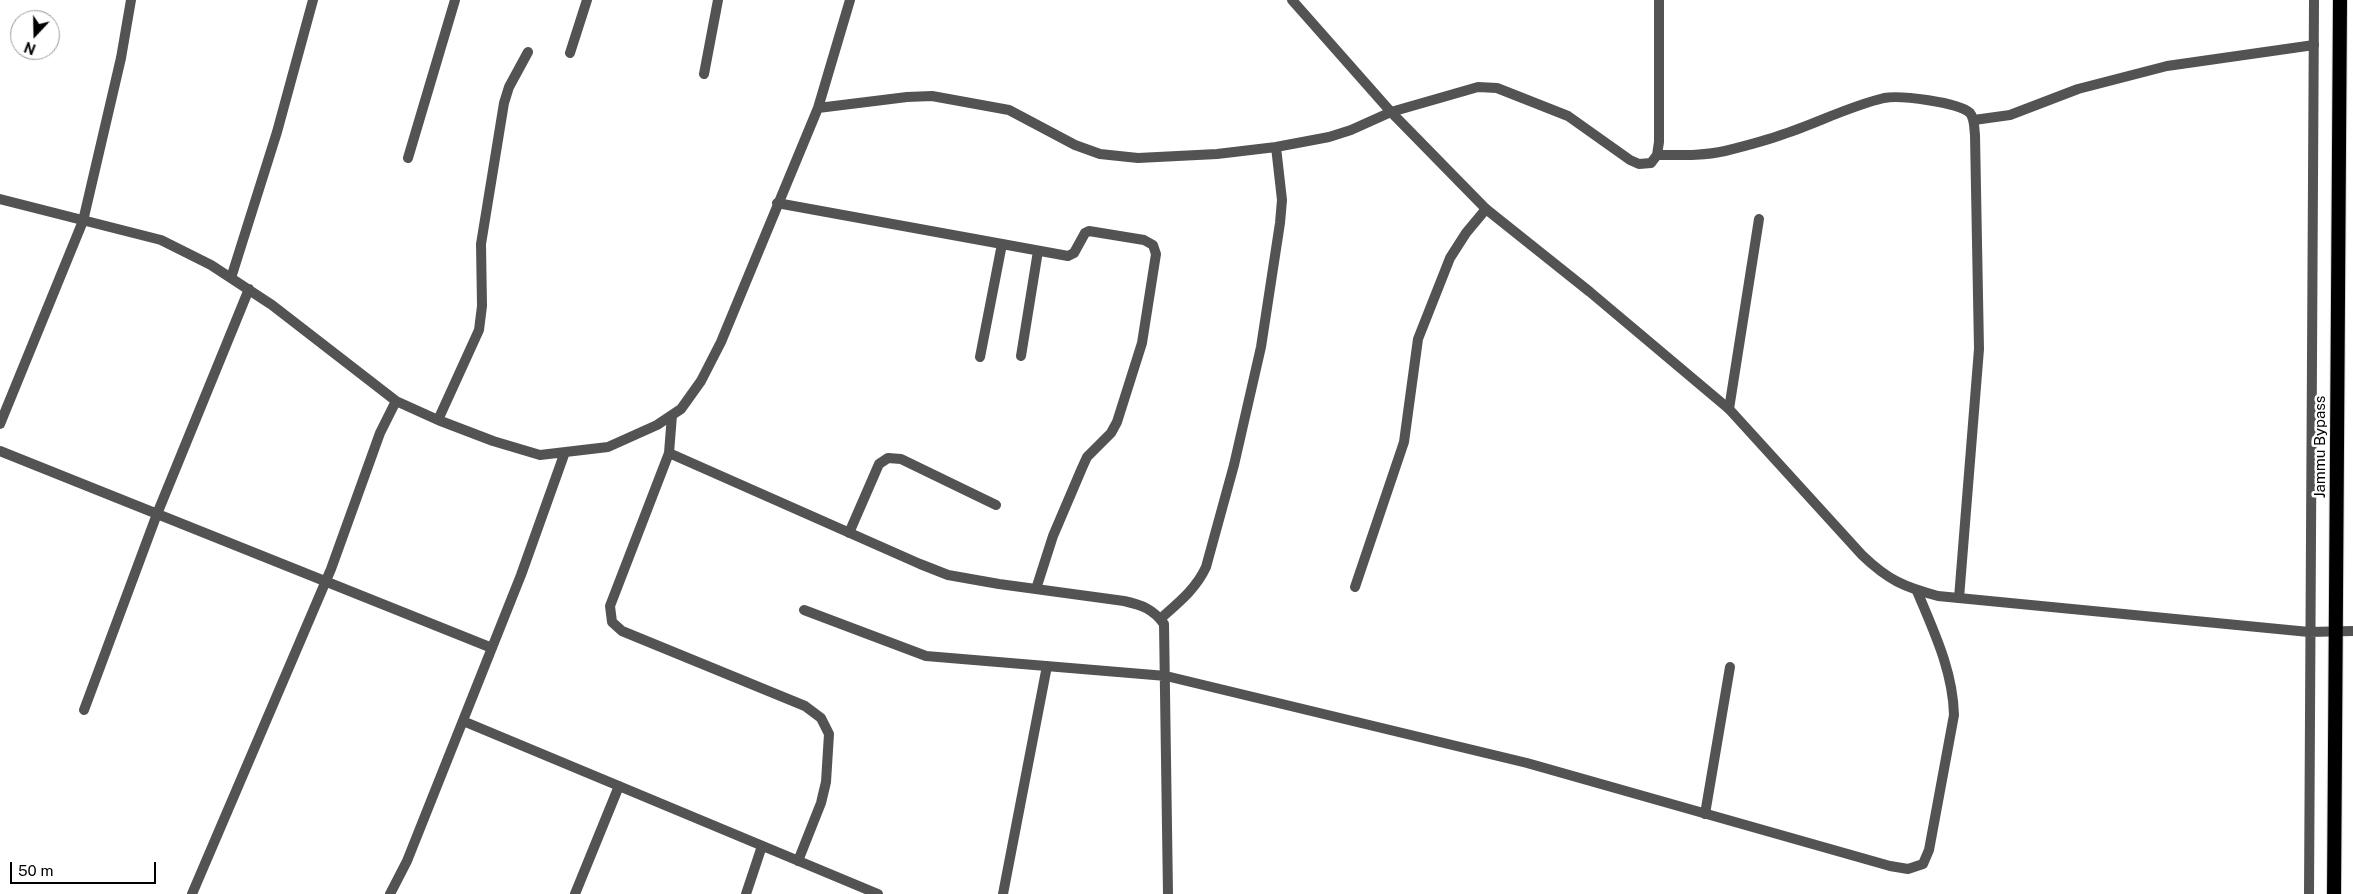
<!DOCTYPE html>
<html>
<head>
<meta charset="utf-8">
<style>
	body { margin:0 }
	#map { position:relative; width:2353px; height:894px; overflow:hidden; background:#fff; font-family:"Public Sans",sans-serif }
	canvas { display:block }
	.north { position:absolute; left:10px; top:10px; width:50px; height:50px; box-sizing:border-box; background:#fff; border:1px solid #999; border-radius:50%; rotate:201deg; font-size:14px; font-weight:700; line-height:20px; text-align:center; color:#000 }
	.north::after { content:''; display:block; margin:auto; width:18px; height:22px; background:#000; clip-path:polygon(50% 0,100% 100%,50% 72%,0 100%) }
	.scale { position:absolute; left:10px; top:862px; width:146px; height:22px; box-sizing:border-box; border:2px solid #000; border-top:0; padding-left:6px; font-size:15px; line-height:18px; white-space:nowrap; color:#000; -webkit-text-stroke:4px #fff; paint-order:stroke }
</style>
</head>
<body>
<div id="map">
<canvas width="2353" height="894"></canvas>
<div class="north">N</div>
<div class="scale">50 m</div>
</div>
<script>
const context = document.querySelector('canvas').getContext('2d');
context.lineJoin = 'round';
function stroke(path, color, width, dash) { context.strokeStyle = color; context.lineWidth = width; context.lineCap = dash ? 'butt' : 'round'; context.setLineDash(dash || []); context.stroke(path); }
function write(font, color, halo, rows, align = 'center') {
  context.font = font + ' "Public Sans",sans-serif'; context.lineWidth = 5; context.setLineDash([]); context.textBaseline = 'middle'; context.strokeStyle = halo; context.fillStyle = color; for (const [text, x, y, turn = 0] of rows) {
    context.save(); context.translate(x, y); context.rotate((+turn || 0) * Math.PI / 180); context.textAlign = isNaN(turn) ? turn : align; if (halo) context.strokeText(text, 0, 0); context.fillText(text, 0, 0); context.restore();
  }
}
const trunk = new Path2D(`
	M2334 894 2340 0`);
stroke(trunk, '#dbdbdb', 16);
stroke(new Path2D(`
	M1974 120 2010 115 2078 89 2167 66 2314 45
	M1705 814 1730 667`), '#535353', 10);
stroke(new Path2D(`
	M570 53 587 0
	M704 74 718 0
	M818 108 907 97 932 96 1009 110 1075 145 1100 154 1138 158 1217 154 1276 147 1329 137 1351 130 1391 112 1478 87 1497 88 1568 116 1630 160 1639 164 1651 163 1657 155 1659 142V0
	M1657 155C1679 155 1703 156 1725 151 1745 146 1765 141 1784 134 1817 123 1850 106 1884 98 1900 95 1958 102 1970 113 1975 119 1974 128 1975 135L1979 349 1959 598
	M408 158 455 0
	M0 199 161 240 211 265 272 305 396 401 438 420 493 441 540 455 608 447 657 425 681 409 701 381 721 342 818 108 850 0
	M777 203 1068 256 1074 253 1085 233 1089 231 1144 240 1153 245 1156 254 1142 343 1117 422 1111 433 1087 457 1082 468 1053 536 1036 589
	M231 278 277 132 313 0
	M1021 356 1038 251
	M980 357 1002 244
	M1729 409 1759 219
	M672 415 669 453 610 606 612 622 622 631 805 706 821 718 829 734 826 782 821 803 798 861
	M438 420 479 330 482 306 481 244 504 103 509 87 528 52
	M0 424 83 221 121 58 131 0
	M0 451 492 648
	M669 453 920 564 948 575 999 584 1124 601C1142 605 1153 609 1164 624L1168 894
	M849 533 879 464 888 458 901 459 996 505
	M1355 587 1404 442 1418 339 1450 258 1466 233 1486 209
	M804 610 926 656 1166 676 1527 763 1890 866 1908 869 1923 864 1929 850 1954 715C1953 671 1934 632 1917 591
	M1160 619C1178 603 1196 589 1206 567L1234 465 1261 347 1280 223 1282 200 1276 147
	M84 710 157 514 249 289
	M463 721 878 894
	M192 894 331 569 380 433 396 401
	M390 894 407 861 521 575 565 452
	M575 894 619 786
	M746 894 762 846
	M1003 894 1047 666`), '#535353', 10);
stroke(new Path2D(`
	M1292 0 1391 112 1486 209 1590 292 1729 409 1862 555C1888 580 1904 587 1938 596L2309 632 2353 631
	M2309 894 2314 0`), '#535353', 10);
stroke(trunk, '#000', 14);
write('15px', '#000', '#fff', [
	["Jammu Bypass",2320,447,-90]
]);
</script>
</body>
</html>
